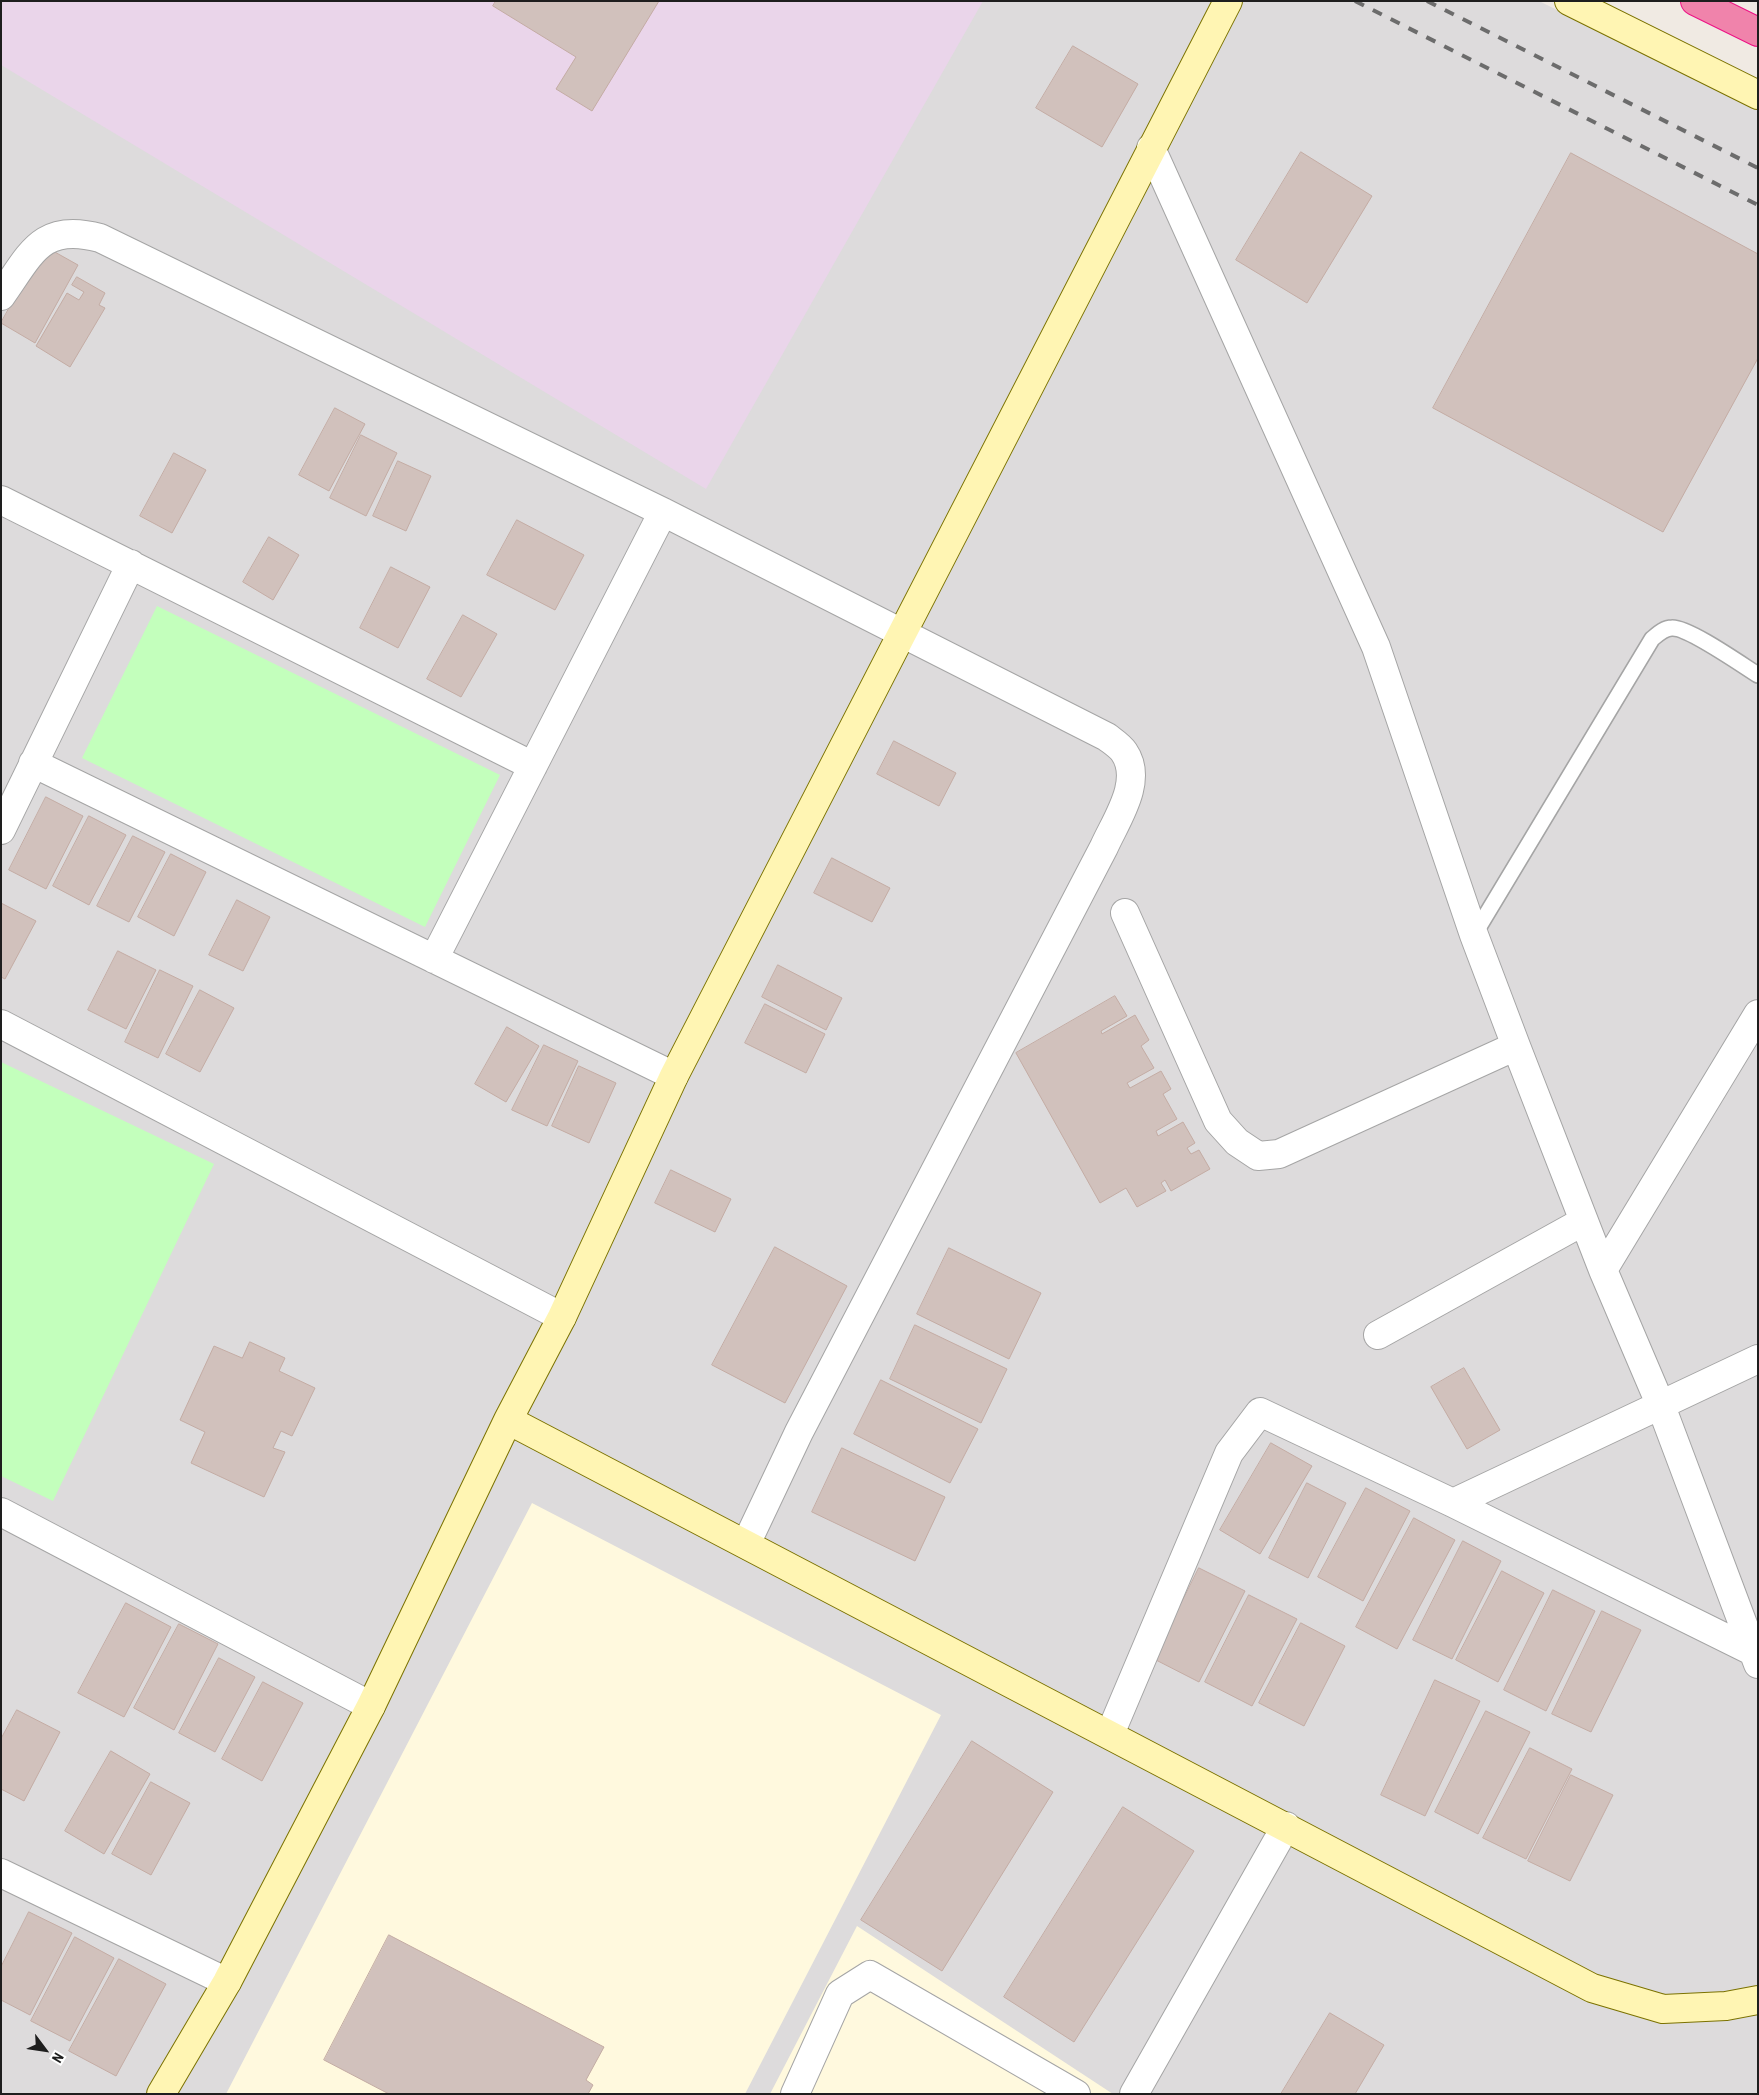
<!DOCTYPE html>
<html>
<head>
<meta charset="utf-8">
<style>
	body { margin:0 }
	#map { position:relative; width:1759px; height:2095px; overflow:hidden; background:#f0eae3; font-family:"Roboto Condensed",sans-serif }
	canvas { display:block }
	.frame { position:absolute; inset:0; border:2px solid #1e1e1e; pointer-events:none }
	.north { position:absolute; left:20px; top:2025px; width:50px; height:50px; -webkit-text-stroke:4px #fff; paint-order:stroke; rotate:121deg; font-size:14px; font-weight:700; line-height:20px; text-align:center; color:#1e1e1e }
	.north::after { content:''; display:block; margin:auto; width:18px; height:22px; background:#1e1e1e; clip-path:polygon(50% 0,100% 100%,50% 72%,0 100%) }
</style>
</head>
<body>
<div id="map">
<canvas width="1759" height="2095"></canvas>
<div class="frame"></div>
<div class="north">N</div>
</div>
<script>
const context = document.querySelector('canvas').getContext('2d');
context.lineJoin = 'round';
function fillPath(path, color) { context.fillStyle = color; context.fill(path, 'evenodd'); }
function stroke(path, color, width, dash) { context.strokeStyle = color; context.lineWidth = width; context.lineCap = dash ? 'butt' : 'round'; context.setLineDash(dash || []); context.stroke(path); }
fillPath(new Path2D(`
	M1 1H1539L1758 110V2094H1Z`), '#dddbdc');
fillPath(new Path2D(`
	M1 1H983L706 489 1 65Z`), '#ead5ea');
fillPath(new Path2D(`
	M532 1503 941 1715 745 2094H226Z
	M857 1926 1113 2094H770Z`), '#fff9de');
fillPath(new Path2D(`
	M157 606 500 775 425 927 82 758Z
	M1 1062 214 1164 53 1501 1 1476Z`), '#c3ffbc');
const building = new Path2D(`
	M496 1H659L592 111 556 89 576 57 493 6Z
	M1073 46 1138 84 1102 147 1036 108Z
	M1301 152 1372 196 1307 303 1236 260Z
	M1571 153 1758 254V358L1663 532 1433 408Z
	M44 246 78 265 35 343 1 323Z
	M77 277 105 293 99 305 105 308 70 367 36 346 67 293 79 300 84 292 72 285Z
	M335 408 365 424 329 491 299 475Z
	M361 435 397 453 366 516 330 498Z
	M174 453 206 470 172 533 140 516Z
	M398 461 431 476 406 531 373 516Z
	M517 520 584 555 555 610 487 575Z
	M269 537 299 555 273 600 243 582Z
	M391 567 430 587 398 648 360 628Z
	M463 615 497 634 461 697 427 679Z
	M894 741 956 773 939 806 877 774Z
	M46 797 83 816 46 889 9 870Z
	M89 816 126 835 89 905 53 886Z
	M133 836 165 852 129 922 97 906Z
	M171 854 206 872 174 936 138 917Z
	M832 858 890 888 872 922 814 893Z
	M237 900 270 917 243 971 209 955Z
	M1 903 36 921 5 979 1 977Z
	M118 951 156 970 126 1029 88 1010Z
	M778 965 842 998 826 1030 762 997Z
	M160 970 193 986 158 1058 125 1042Z
	M200 990 234 1008 200 1072 166 1054Z
	M1115 996 1127 1016 1101 1031 1102 1034 1135 1015 1149 1040 1141 1046 1154 1068 1127 1083 1130 1088 1161 1071 1171 1089 1163 1094 1177 1119 1156 1131 1158 1136 1183 1122 1195 1143 1187 1148 1191 1154 1199 1150 1210 1169 1171 1191 1165 1180 1161 1183 1166 1191 1137 1207 1126 1188 1100 1203 1016 1053Z
	M765 1004 825 1034 806 1073 745 1043Z
	M507 1027 539 1046 506 1102 475 1084Z
	M544 1045 578 1061 547 1126 512 1110Z
	M579 1066 616 1083 589 1143 552 1126Z
	M671 1170 731 1199 715 1232 655 1203Z
	M775 1247 847 1286 785 1403 712 1365Z
	M949 1248 1041 1293 1009 1359 917 1314Z
	M915 1325 1007 1369 981 1423 890 1379Z
	M250 1342 285 1358 279 1371 315 1388 292 1436 281 1431 273 1448 285 1452 264 1497 191 1463 205 1432 180 1420 214 1346 242 1358Z
	M1464 1368 1500 1430 1467 1449 1431 1387Z
	M881 1380 978 1429 950 1483 854 1434Z
	M1271 1443 1312 1466 1260 1554 1220 1530Z
	M842 1448 945 1497 915 1561 812 1512Z
	M1307 1483 1346 1503 1308 1578 1269 1558Z
	M1366 1488 1410 1511 1363 1601 1318 1577Z
	M1414 1518 1455 1540 1397 1649 1356 1627Z
	M1463 1541 1501 1561 1452 1659 1413 1640Z
	M1199 1568 1245 1591 1199 1682 1154 1659Z
	M1502 1571 1544 1593 1498 1682 1456 1660Z
	M1553 1590 1595 1611 1546 1711 1504 1690Z
	M1249 1595 1297 1619 1252 1706 1205 1682Z
	M126 1603 171 1627 124 1717 78 1693Z
	M1602 1611 1641 1630 1591 1732 1552 1714Z
	M1301 1623 1345 1646 1304 1726 1259 1703Z
	M179 1624 218 1644 174 1730 134 1708Z
	M219 1658 255 1677 215 1752 179 1733Z
	M1435 1680 1480 1701 1425 1816 1381 1795Z
	M263 1682 303 1703 262 1781 222 1759Z
	M17 1710 60 1732 24 1801 1 1789V1739Z
	M1486 1711 1530 1732 1478 1834 1435 1812Z
	M972 1741 1053 1792 942 1971 861 1920Z
	M1530 1748 1572 1769 1526 1859 1483 1838Z
	M111 1751 150 1774 104 1854 65 1831Z
	M1571 1775 1613 1795 1570 1881 1528 1861Z
	M151 1782 190 1803 151 1875 112 1854Z
	M1123 1807 1194 1851 1074 2042 1004 1997Z
	M29 1912 72 1933 30 2015 1 2000V1967Z
	M389 1935 604 2047 586 2080 593 2085 588 2094H389L324 2060Z
	M75 1937 114 1958 70 2041 31 2021Z
	M119 1959 166 1984 116 2076 69 2051Z
	M1330 2013 1384 2045 1355 2094H1281Z`);
fillPath(building, '#d1c1bc');
stroke(building, '#c4aca4', 1);
const lane = new Path2D(`
	M1474 935 1652 639C1658 634 1664 628 1672 628 1688 627 1742 665 1758 675`);
const street = new Path2D(`
	M1151 148 1376 647 1474 935 1516 1046 1603 1270 1661 1406 1758 1664
	M1 296C31 254 41 222 100 238L663 512 1107 737C1112 741 1120 746 1124 752 1144 781 1116 820 1104 847L799 1432 746 1544
	M1 500 533 766
	M33 763 674 1076
	M1 830 131 564
	M1125 913 1218 1121 1237 1142 1258 1156 1279 1154 1516 1046
	M434 959 663 512
	M1 1024 562 1317
	M1603 1270 1758 1014
	M1378 1335 1584 1221
	M1453 1503 1758 1359
	M1 1512 371 1706
	M1110 1734 1229 1453 1260 1412 1453 1503 1752 1651
	M1 1873 227 1982
	M795 2094 840 1994 870 1975 1076 2094
	M1134 2094 1286 1826`);
const secondary = new Path2D(`
	M1569 1 1758 95
	M508 1420 1592 1988 1663 2009 1726 2006 1758 2000
	M161 2094 227 1982 371 1706 508 1420 562 1317 674 1076 1228 1`);
const highway = new Path2D(`
	M1695 1 1758 32`);
stroke(lane, '#a5a5a5', 18);
stroke(street, '#a5a5a5', 30);
stroke(secondary, '#7b7200', 30);
stroke(highway, '#ed1285', 30);
stroke(lane, '#fff', 15);
stroke(street, '#fff', 28);
stroke(secondary, '#fff5b3', 28);
stroke(highway, '#f083ab', 28);
stroke(new Path2D(`
	M1355 1 1758 205
	M1427 1 1758 168`), '#6c6c6c', 4, [10, 10]);
</script>
</body>
</html>
